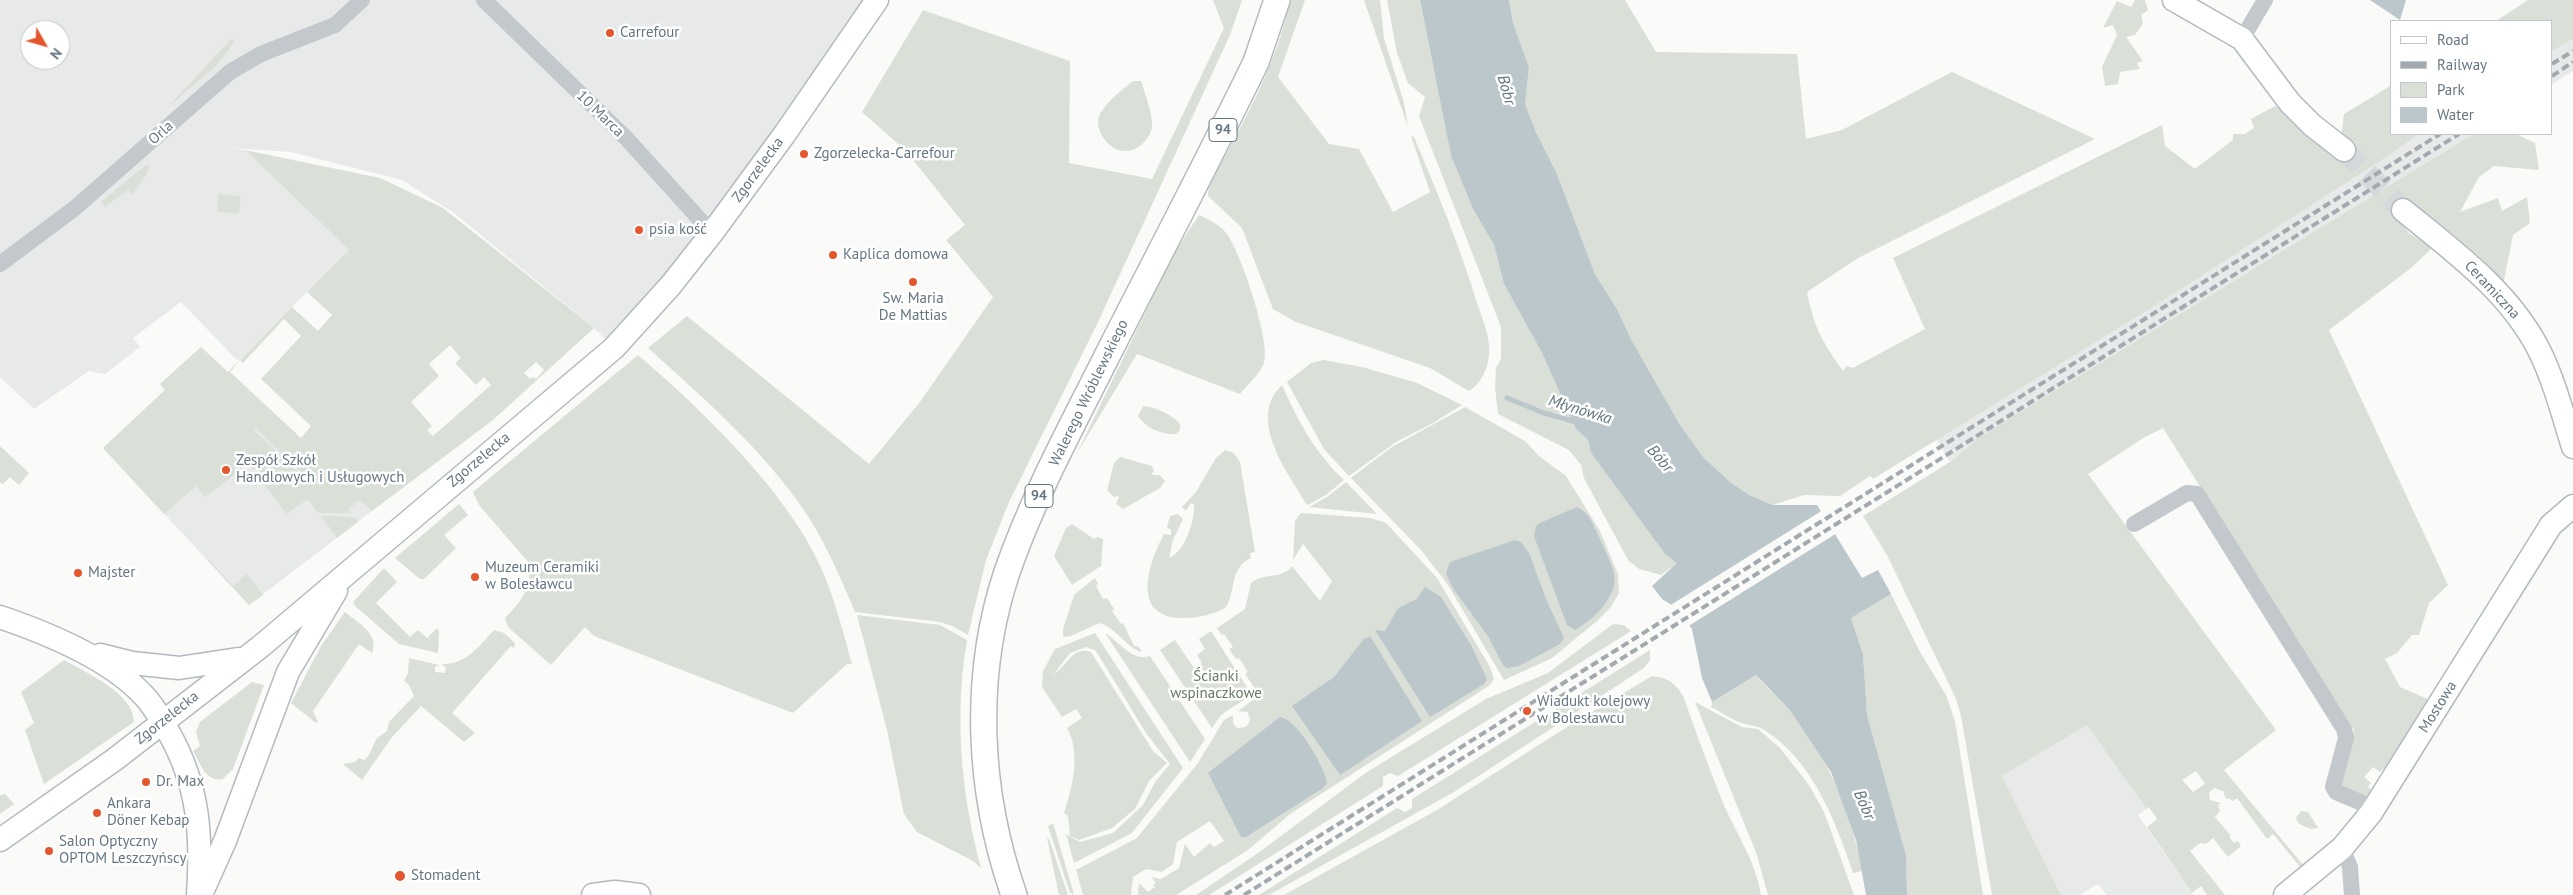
<!DOCTYPE html>
<html>
<head>
<meta charset="utf-8">
<style>
	body { margin:0 }
	#map { position:relative; width:2573px; height:895px; overflow:hidden; background:#fafaf8; font-family:"PT Sans",sans-serif }
	canvas { display:block }
	.legend { position:absolute; left:2390px; top:20px; width:162px; height:115px; box-sizing:border-box; background:#fff; border:1px solid #c1c8cd; margin:0; padding:6px 9px; list-style:none; font-size:15px; color:#657683 }
	.legend li { display:flex; align-items:center; gap:10px; height:25px }
	.legend b { width:25px; border:1px solid #c1c8cd }
	.north { position:absolute; left:20px; top:20px; width:50px; height:50px; box-sizing:border-box; background:#fff; border:1px solid #c1c8cd; border-radius:50%; rotate:128deg; font-size:14px; font-weight:700; line-height:20px; text-align:center; color:#657683 }
	.north::after { content:''; display:block; margin:auto; width:18px; height:22px; background:#e4572e; clip-path:polygon(50% 0,100% 100%,50% 72%,0 100%) }
</style>
</head>
<body>
<div id="map">
<canvas width="2573" height="895"></canvas>
<ul class="legend">
<li><b style="height:6px;background:#fff"></b>Road</li>
<li><b style="height:6px;background:#a2aab0"></b>Railway</li>
<li><b style="height:14px;background:#dadfd7"></b>Park</li>
<li><b style="height:14px;background:#bbc7cb"></b>Water</li>
</ul>
<div class="north">N</div>
</div>
<script>
const context = document.querySelector('canvas').getContext('2d');
context.lineJoin = 'round';
function fillPath(path, color) { context.fillStyle = color; context.fill(path, 'evenodd'); }
function stroke(path, color, width, dash) { context.strokeStyle = color; context.lineWidth = width; context.lineCap = dash ? 'butt' : 'round'; context.setLineDash(dash || []); context.stroke(path); }
function write(font, color, halo, rows, align = 'center') {
  context.font = font + ' "PT Sans",sans-serif'; context.lineWidth = 5; context.setLineDash([]); context.textBaseline = 'middle'; context.strokeStyle = halo; context.fillStyle = color; for (const [text, x, y, turn = 0] of rows) {
    context.save(); context.translate(x, y); context.rotate((+turn || 0) * Math.PI / 180); context.textAlign = isNaN(turn) ? turn : align; if (halo) context.strokeText(text, 0, 0); context.fillText(text, 0, 0); context.restore();
  }
}
fillPath(new Path2D(`
	M0 0H877L614 348 594 328 454 213 402 180 291 152 232 148 245 150 349 250 238 361 181 302 133 338 140 347 105 374 89 371 34 409 0 377ZM30 30H60V60H30Z
	M2573 39V71L2552 84V51Z
	M2419 134H2473L1978 438 1950 462 1936 439 2167 298 2385 158Z
	M201 347 372 511 249 605 103 448 165 390 160 384Z
	M2092 722 2148 808 2138 815 2193 895H2107L2098 884 2080 895H2061L2002 776Z`), '#e8e9e9');
fillPath(new Path2D(`
	M1213 0H1242L1230 35 1098 322 1009 502 986 560 968 635 952 626 940 622 855 612C839 575 823 536 799 503 757 444 701 396 648 348L687 316 869 464 920 402 993 297 946 240 965 225 906 151 862 112 923 10 1070 61 1069 163 1152 179 1224 28Z
	M1290 0H1305L1278 77 1329 144 1359 149 1393 212 1430 192 1411 136 1414 137C1437 192 1460 246 1477 303 1482 318 1491 338 1489 355 1488 368 1481 384 1469 391L1430 368 1296 322 1273 309 1242 228 1208 196 1209 185C1240 129 1278 63 1290 0Z
	M1364 0H1380L1384 38 1404 103 1408 127Z
	M1387 0H1420L1451 156 1473 209 1494 245 1504 284 1542 353 1576 429 1588 440 1591 453 1622 495 1677 563 1661 575 1639 569 1628 560 1584 478 1581 465 1569 450 1498 414 1495 387 1496 368 1501 359V327L1419 116 1425 97 1408 83 1397 53Z
	M1509 0H1625L1656 52 1797 54 1806 139 1842 130 1952 72 2095 139 1858 258 1807 292C1814 328 1822 341 1843 371L1847 366 1853 368 1925 329 1893 258 2162 125 2165 146 2195 169 2233 140V134H2245L2254 128 2251 119 2275 106 2322 143 2349 146 2342 132 2344 114 2392 85V134H2419L2385 158 2167 298 1873 479 1870 476 1840 496 1804 495 1773 505 1751 496 1730 482 1704 458 1680 425 1632 341 1617 309 1595 274 1557 174 1536 132 1525 104 1529 67 1513 23Z
	M2135 0H2145L2148 10 2141 15 2143 23 2135 35 2126 37 2143 61 2137 63 2140 69 2120 72 2118 84 2105 86 2102 67 2117 35 2113 25 2103 28 2117 1 2131 7Z
	M2528 0H2573V39L2552 51V21H2496Z
	M232 38 235 41 216 66 167 108Z
	M1133 81H1141C1145 94 1151 109 1152 122 1153 128 1150 135 1146 140 1120 170 1090 131 1100 114 1108 100 1121 91 1133 81Z
	M2473 134H2516L2535 143 2539 170 2494 166 2479 177 2460 212 2498 198 2502 211 2527 197 2530 223 2513 235 2503 285 2395 216 2409 233 2431 247 2430 250 2411 268 2329 330 2448 585 2429 603 2419 635H2412L2397 653 2385 659 2400 687 2434 702 2387 772 2383 769 2380 772 2373 767 2364 777 2371 783 2368 787 2374 792 2369 800 2340 786 2354 730 2163 428 2145 437 2088 474 2276 730 2224 770 2304 866 2301 868 2273 834 2267 839 2237 798 2233 801 2228 798 2226 799 2223 791 2214 788 2209 793 2210 800 2221 803 2218 805 2220 811 2215 817 2231 836 2229 837 2234 843 2238 841 2241 846 2228 857 2213 838 2206 844 2200 843 2190 851 2225 895H2207L2201 886 2192 893 2147 827 2157 819 2149 807 2147 809 2087 725 2002 776 2061 895H1992L1961 716 1956 699 1887 555 1863 516 1950 462 1978 438ZM2196 771 2205 784 2193 792 2182 780Z
	M245 150 380 178 443 208 594 328 493 420 372 511 360 500 348 509 351 513H318L308 499 287 514 256 474 259 472 256 468 253 469 248 464 205 497 196 486 164 514 103 448 165 390 160 384 201 347 228 372 292 307 318 331 332 315 307 292 349 250ZM284 319 301 336 261 379 311 426 301 438 230 372 240 360 243 363ZM450 345 461 358 455 363 476 385 484 377 491 385 433 436 427 430 432 426 411 402 439 376 429 364ZM536 362 544 370 536 379 533 377 530 379 524 373ZM256 428 308 479 307 481 254 430Z
	M146 165H149L147 174 132 195 128 190 105 207 101 202Z
	M218 194 239 196 241 198 239 213 217 212Z
	M1199 215C1210 220 1220 225 1227 234 1241 254 1271 341 1264 363 1260 374 1247 385 1240 394L1137 354 1076 455 1175 252Z
	M638 355C701 409 789 493 822 570 835 600 843 632 852 664H847L793 713 594 636 585 627 551 665 508 627 505 618C521 601 534 587 528 562L479 505 473 492Z
	M1323 360 1362 367 1417 383 1462 405 1433 423 1396 442 1349 476 1324 449 1287 382 1311 363Z
	M1282 385C1298 421 1315 453 1344 480L1326 495 1307 505C1288 473 1246 419 1282 385Z
	M1143 406C1155 407 1173 415 1180 424V430L1176 434C1162 435 1145 428 1138 416Z
	M1465 407 1525 441 1539 456 1566 476 1600 531 1618 574 1619 593 1611 607 1597 621 1552 658 1504 680 1448 585 1421 550 1351 478 1392 447Z
	M0 446 29 473 19 485 10 477 3 484 0 482Z
	M1225 450 1234 453 1240 462 1255 552 1250 553 1251 558C1229 567 1236 594 1225 608 1212 615 1196 618 1183 618 1130 618 1148 564 1164 534L1171 535V530L1167 527 1170 516 1178 514 1183 519 1173 540 1169 558C1185 552 1195 520 1194 504L1191 503 1186 511 1182 507 1196 492 1216 458Z
	M1120 457 1152 466 1154 471 1151 475H1160L1165 481 1160 488 1123 509 1116 504 1119 496 1114 497 1107 490 1114 463Z
	M1346 482 1377 514 1309 507 1327 497Z
	M459 504 468 515 444 535 456 548 424 579H420L395 558Z
	M1301 513 1370 518 1386 523 1437 578 1490 667 1494 679 1490 685 1290 814 1248 850 1176 895H1138L1139 883 1148 892 1155 887 1153 885 1156 883 1151 877 1161 879 1179 868 1185 844 1194 857 1210 843 1214 847 1224 841 1210 821 1177 842 1173 864 1162 872 1146 869 1133 877 1131 895H1083L1076 870 1137 838 1198 763 1224 720 1233 715V723L1237 728 1245 727C1251 723 1251 717 1247 712L1238 711 1254 699 1256 690 1245 674 1248 672 1239 658 1236 659 1229 649 1233 647 1224 634 1222 635 1217 628 1245 609 1251 583C1264 572 1282 580 1292 566L1320 601 1332 581 1303 544 1293 560 1295 521Z
	M321 516 354 517 358 522 337 538Z
	M1072 524 1094 539 1098 537 1103 539 1101 566 1072 585 1054 556 1066 528Z
	M209 560 233 586 247 574 263 595 249 605 208 561Z
	M384 568 397 582 376 603 410 637 418 630 427 638 437 628 439 631 438 653 399 644 355 606 353 602Z
	M1095 578 1098 584 1096 586 1103 599 1107 598 1114 609 1112 611 1121 624 1123 623 1134 646 1139 647 1142 652C1126 648 1116 627 1099 623L1071 636 1063 637V629L1074 595Z
	M1891 594 1920 652 1946 695 1955 721 1983 895H1907L1906 855 1867 715 1863 654 1851 618Z
	M345 612C358 623 380 634 372 653L359 644 313 711 318 722 316 723 291 703 321 646Z
	M857 615 940 625 967 640C954 716 961 794 981 868L973 861 917 832 904 814 887 730Z
	M1613 624 1624 625 1631 631 1398 776 1390 773 1383 777V786L1209 895H1196L1258 853 1367 772 1486 699 1548 673Z
	M494 630 504 633 515 643 514 648 511 646 452 713 475 733 464 742 421 706 392 737 362 780 343 764 355 762 359 758 364 760 369 755 377 738 387 731 389 722 414 696 409 685 404 681 408 673 409 658 439 665 435 667V672L445 673 446 667 442 666 443 664C467 664 479 646 494 630Z
	M1211 631 1250 692 1245 699 1221 715 1212 728 1160 650 1175 640 1194 668 1202 663 1197 655 1205 649 1199 639Z
	M1095 633 1183 768 1132 833 1074 863 1066 834 1080 842 1113 833 1143 805 1155 782 1170 764 1146 733 1096 651 1087 647 1070 653 1054 674C1066 667 1073 645 1091 652L1153 751 1167 763 1149 781 1135 809 1112 828 1079 840 1070 836 1068 816 1064 813C1073 786 1081 753 1067 728L1082 718 1076 709 1062 717 1042 687 1043 671 1055 649Z
	M1105 633C1119 642 1133 662 1150 656L1205 739 1190 762Z
	M1650 650V660L1644 668 1454 792 1269 895H1259L1397 808 1405 812 1412 808V799Z
	M64 660C86 673 134 693 134 722L44 784 25 730 34 723 21 692Z
	M1756 675C1766 688 1780 698 1791 711 1828 758 1852 813 1862 871L1853 873C1836 822 1813 762 1766 731 1759 726 1753 726 1745 724 1733 721 1721 712 1711 707L1712 702Z
	M1652 676C1669 678 1676 683 1684 698 1696 733 1709 768 1723 803 1736 833 1756 862 1761 895H1284L1437 810 1559 732Z
	M252 682 264 685 233 769 223 779C206 783 200 763 193 751L200 746 196 732 200 722Z
	M1695 702 1742 727 1758 729 1780 748 1809 785 1824 812 1854 895H1768L1757 855Z
	M5 794 14 804 0 814V795Z
	M2301 811 2308 812 2318 828 2311 829 2299 824 2296 818Z
	M1053 823 1074 894 1070 893 1048 826Z
	M1047 838 1049 839 1068 895H1059Z`), '#dadfd7');
fillPath(new Path2D(`
	M1420 0H1509L1513 23 1529 67 1525 104 1536 132 1557 174 1595 274 1617 309 1632 341 1680 425 1704 458 1730 482 1751 496 1773 505H1817L1862 578 1878 570 1891 594 1851 618 1863 654 1867 715 1906 855 1907 895H1866L1856 840 1831 772 1790 710 1756 675 1712 702 1702 678 1692 629 1678 609 1662 599 1652 586 1677 563 1666 555 1591 453 1588 440 1576 429 1542 353 1504 284 1494 245 1473 209 1451 156Z
	M2370 0H2406L2400 20Z
	M1577 507C1589 512 1594 526 1599 537 1604 549 1611 561 1614 573 1619 596 1593 620 1575 630L1567 625 1534 536 1536 526 1540 523Z
	M1515 540 1521 542 1529 553 1546 599 1564 638 1560 644 1519 666 1507 668 1503 665 1488 636 1454 590 1446 574 1449 564 1453 561Z
	M1425 587 1441 597 1471 645 1487 679 1484 684 1430 717 1375 630 1385 631 1398 608 1417 599Z
	M1370 636 1422 721 1340 775 1292 706 1334 677 1364 639Z
	M1280 717C1297 719 1325 767 1327 783L1323 788 1246 837H1241L1208 773Z`), '#bbc7cb');
fillPath(new Path2D(`
	M1823 510 1837 533 1687 627 1676 610 1669 606Z`), '#fafaf8');
stroke(new Path2D(`
	M1507 398 1544 413 1580 423`), '#bbc7cb', 5);
stroke(new Path2D(`
	M2344 150 2403 210`), '#d5d9db', 22, [22, 11]);
const secondary = new Path2D(`
	M2174 0 2242 39 2290 103 2312 125 2344 150
	M2403 210C2453 251 2509 291 2539 350 2554 380 2563 415 2573 447
	M0 617C47 633 112 659 146 698 155 708 162 721 169 733 199 786 202 835 198 895
	M100 655 132 663 179 668 238 659
	M0 840 114 760 260 647 614 348 671 285 712 233 784 135 877 0
	M203 890 225 841 288 672 336 591
	M593 895 615 892 639 895
	M2285 895 2342 848 2371 813 2551 525 2573 506`);
const primary = new Path2D(`
	M1014 895C978 792 972 677 1007 572 1033 497 1072 426 1107 356 1157 258 1208 161 1256 62L1277 0`);
stroke(secondary, '#b3babf', 25);
stroke(primary, '#b5babe', 28);
stroke(new Path2D(`
	M484 0 626 138 712 233
	M2242 39 2265 0
	M0 264 75 208 230 72 261 54 335 25 362 0
	M2134 524 2187 493 2197 494 2344 729 2346 738 2333 787 2336 792 2360 802 2371 813
	M2342 848 2350 867 2352 895`), '#c3c8cc', 16);
stroke(secondary, '#fff', 22);
stroke(primary, '#fff', 25);
stroke(new Path2D(`
	M2552 64 2573 51
	M2552 76 2573 62
	M1225 895 2440 134
	M1244 895 2459 134`), '#a2aab0', 4, [8, 4]);
for (const [x, y, r, color] of [
	[610,33,5,"#e4572e"],
	[804,154,5,"#e4572e"],
	[639,230,5,"#e4572e"],
	[833,255,5,"#e4572e"],
	[913,282,5,"#e4572e"],
	[226,470,5,"#e4572e"],
	[78,573,5,"#e4572e"],
	[475,577,5,"#e4572e"],
	[1527,711,5,"#e4572e"],
	[146,782,5,"#e4572e"],
	[97,813,5,"#e4572e"],
	[49,851,5,"#e4572e"],
	[400,876,6,"#e4572e"]
]) { const dot = new Path2D(); dot.arc(x, y, r, 0, 2 * Math.PI); context.fillStyle = color; context.fill(dot); stroke(dot, '#fff', 2); }
for (const [x, y, w] of [
	[1223,130,28],
	[1039,496,28]
]) { const box = new Path2D(); box.roundRect(x - w / 2, y - 11.5, w, 23, 4); context.fillStyle = '#fff'; context.fill(box); stroke(box, '#657683', 1); }
write('bold 14px', '#657683', null, [
	["94",1223,130],
	["94",1039,496]
]);
write('15px', '#657683', '#fff', [
	["Carrefour",620,33],
	["Zgorzelecka-Carrefour",814,154],
	["psia kość",649,230],
	["Kaplica domowa",843,255],
	["Sw. Maria",913,299,"center"],
	["De Mattias",913,316,"center"],
	["Zespół Szkół",236,461],
	["Handlowych i Usługowych",236,478],
	["Muzeum Ceramiki",485,568],
	["w Bolesławcu",485,585],
	["Majster",88,573],
	["Wiadukt kolejowy",1537,702],
	["w Bolesławcu",1537,719],
	["Dr. Max",156,782],
	["Ankara",107,804],
	["Döner Kebap",107,821],
	["Salon Optyczny",59,842],
	["OPTOM Leszczyńscy",59,859],
	["Stomadent",411,876]
], 'left');
write('15px', '#657683', '#fff', [
	["10 Marca",600,114,44],
	["Orla",161,133,-42],
	["Zgorzelecka",758,170,-54],
	["Ceramiczna",2492,290,47],
	["Walerego Wróblewskiego",1089,393,-64],
	["Zgorzelecka",479,460,-40],
	["Mostowa",2438,707,-58],
	["Zgorzelecka",167,718,-38]
]);
write('15px', '#687a64', '#fff', [
	["Ścianki",1216,677],
	["wspinaczkowe",1216,694]
]);
write('italic 16px', '#60757c', '#fff', [
	["Bóbr",1506,90,74],
	["Młynówka",1580,410,17],
	["Bóbr",1660,459,49],
	["Bóbr",1864,805,67]
]);
</script>
</body>
</html>
